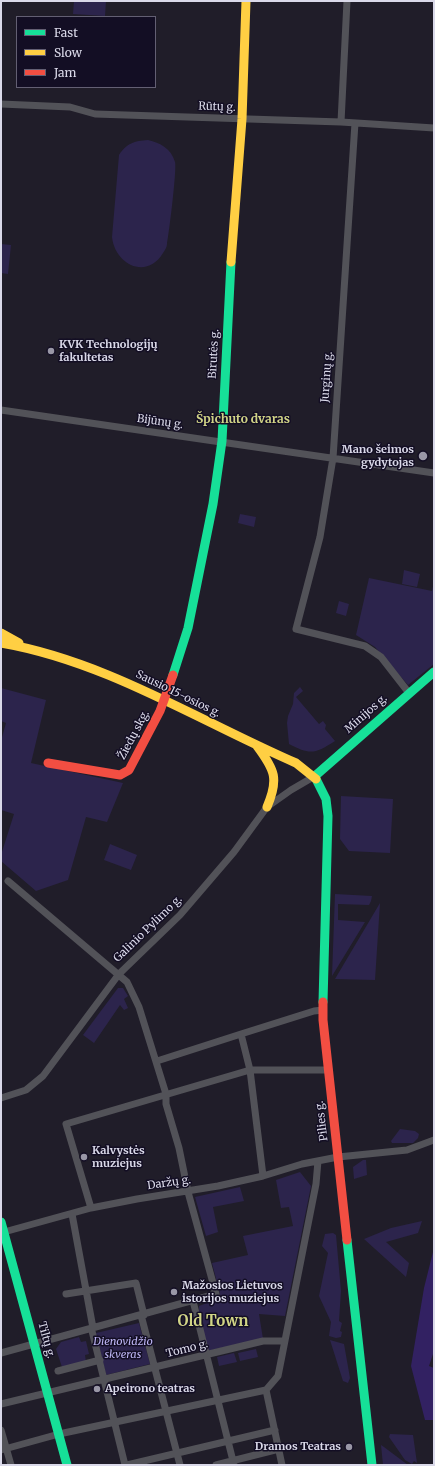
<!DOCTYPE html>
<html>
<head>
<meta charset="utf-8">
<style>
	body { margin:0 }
	#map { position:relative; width:435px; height:1466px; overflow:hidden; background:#201d29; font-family:Merriweather,serif }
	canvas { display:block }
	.frame { position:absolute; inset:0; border:2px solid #dad9e9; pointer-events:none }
	.legend { position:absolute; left:16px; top:16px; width:140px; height:72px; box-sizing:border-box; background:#130e24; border:1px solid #635f73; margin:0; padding:5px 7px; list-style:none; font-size:12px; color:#dad9e9 }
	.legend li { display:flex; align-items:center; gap:8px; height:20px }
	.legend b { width:20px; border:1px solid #635f73 }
</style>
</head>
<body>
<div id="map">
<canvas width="435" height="1466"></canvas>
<div class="frame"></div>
<ul class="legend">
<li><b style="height:5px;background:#16e098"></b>Fast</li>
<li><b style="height:5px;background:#ffcf43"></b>Slow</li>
<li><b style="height:5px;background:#f24e42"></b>Jam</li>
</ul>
</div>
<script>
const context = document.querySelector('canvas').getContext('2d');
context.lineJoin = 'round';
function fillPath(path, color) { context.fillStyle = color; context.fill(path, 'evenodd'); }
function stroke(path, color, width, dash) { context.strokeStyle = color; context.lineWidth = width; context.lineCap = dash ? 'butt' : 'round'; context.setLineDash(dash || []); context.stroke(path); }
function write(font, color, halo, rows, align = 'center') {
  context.font = font + ' Merriweather,serif'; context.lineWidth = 3; context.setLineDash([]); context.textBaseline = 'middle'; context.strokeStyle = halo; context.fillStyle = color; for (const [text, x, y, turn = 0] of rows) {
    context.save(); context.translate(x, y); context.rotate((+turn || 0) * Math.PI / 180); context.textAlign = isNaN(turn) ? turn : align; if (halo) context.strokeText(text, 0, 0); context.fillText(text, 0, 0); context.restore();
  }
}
fillPath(new Path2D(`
	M74 1H106L105 16 73 14Z
	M148 140C160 143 171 148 175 162 177 169 169 234 167 244 167 247 165 250 163 253 147 280 115 265 112 237L119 155C127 143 134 141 148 140Z
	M1 244 11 245 8 274 1 273Z
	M240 514 256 517 254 527 238 523Z
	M404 570 420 574 417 587 402 584Z
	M369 578 432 591 434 582V664L408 685 375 647 356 635Z
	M339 601 349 604 346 616 336 613Z
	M300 687 303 691 296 697 319 724 323 721 326 725 325 729 335 741C315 754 310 755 289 744L287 723 288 716 293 704 294 693Z
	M1 688 46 700 31 763 123 783 107 822 86 817 68 880 36 891 1 861V855L14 814 1 810V741L6 723 1 721Z
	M341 796 393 799 390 853 349 851 340 839Z
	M110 844 137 855 131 870 104 860Z
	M335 894 372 896 371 901 369 905 338 904V920L365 922 332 976Z
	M380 903 375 980 335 979Z
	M118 988H123L128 996 124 999 128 1008 124 1010 120 1005 94 1043 83 1035Z
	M400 1129 415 1131 419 1134 418 1138 413 1143H392L391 1141Z
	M363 1160H366L367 1175 354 1179 353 1167Z
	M300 1172 311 1186 285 1316 259 1314 263 1339 207 1351 199 1319V1306L221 1298 212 1263 248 1255 243 1236 293 1226 289 1207 281 1208 276 1180Z
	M240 1187 244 1201 213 1207 218 1232 206 1236 195 1197Z
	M422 1221 418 1233 386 1242 409 1263 406 1277 364 1239 391 1228Z
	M333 1233 336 1235 341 1291 339 1321 342 1323 340 1331 342 1332 341 1337 336 1338 329 1336 331 1322 319 1296 328 1253 322 1246 325 1234Z
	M139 1323 150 1364 106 1375 96 1333Z
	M79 1337 81 1342 86 1341 89 1354 85 1355 86 1362 62 1367 56 1349 61 1342Z
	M330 1340 344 1344 350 1378 348 1383 343 1381Z
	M256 1349 258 1357 240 1361 238 1353Z
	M234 1353 237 1362 219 1366 217 1357Z
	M390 1434 413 1435 417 1463 414 1461 412 1464 405 1460 389 1437Z
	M381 1445 384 1447 408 1465H383Z`), '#2c244c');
fillPath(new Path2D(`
	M434 1248V1351L429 1366 434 1368V1420H425L411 1366 424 1288Z`), '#322162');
stroke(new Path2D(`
	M1 104 70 107 95 114 341 122 434 128
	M341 122 347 1
	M355 123 333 458 320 537 296 629 365 646 381 657 409 693
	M1 410 434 473
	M157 1061 241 1034
	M1 1098 26 1090 43 1076 119 974 180 915 234 852 267 807 291 790 315 776
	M263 1176 250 1070 241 1034 314 1011 323 1010
	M91 1208 66 1124 250 1070H329
	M72 1214 93 1328 92 1331 125 1465
	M4 1232 91 1208 137 1199 218 1186 263 1176 302 1164 338 1157 407 1150 434 1140
	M66 1294 136 1283 144 1315
	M193 1301 234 1465
	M141 1315 180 1465
	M1 1353 216 1294 188 1192 179 1148 166 1104V1094L139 1007 127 982 8 881
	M58 1371 100 1360
	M266 1390 282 1465
	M1 1404 263 1341H284
	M1 1430 11 1465
	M1 1450 59 1434 266 1390 278 1376 316 1184 318 1161
	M127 1465 275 1430
	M216 1465 279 1449`), '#525258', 7);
stroke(new Path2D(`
	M173 675 188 628 213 504 222 441 231 262
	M315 776 434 672
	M316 779 326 799 328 816 323 1002
	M1 1222 67 1465
	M347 1240 372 1465`), '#16e098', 9);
stroke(new Path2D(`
	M231 262 242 119 246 1
	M1 633 19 643
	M1 643C106 661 199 721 296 763L316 779
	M257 746C275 770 279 779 267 807`), '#ffcf43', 9);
stroke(new Path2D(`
	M48 763 120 775 129 770 160 711 173 675
	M323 1002V1020L347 1240`), '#f24e42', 9);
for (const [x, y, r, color] of [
	[51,351,4,"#9997a6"],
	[423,456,5,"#9997a6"],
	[84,1157,4,"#9997a6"],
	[174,1292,4,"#9997a6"],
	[97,1389,4,"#9997a6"],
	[349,1447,4,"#9997a6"]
]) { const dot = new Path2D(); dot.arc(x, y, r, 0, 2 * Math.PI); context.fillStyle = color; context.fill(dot); stroke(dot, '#130e24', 1.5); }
write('11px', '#dad9e9', '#130e24', [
	["Rūtų g.",217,107,2],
	["Birutės g.",214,354,-87],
	["Jurginų g.",327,377,-86],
	["Bijūnų g.",160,422,8],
	["Sausio 15-osios g.",178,694,26],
	["Minijos g.",366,714,-41],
	["Žiedų skg.",134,735,-62],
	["Galinio Pylimo g.",148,929,-44],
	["Pilies g.",322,1121,-97],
	["Daržų g.",169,1183,-8],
	["Tiltų g.",46,1340,75],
	["Tomo g.",187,1349,-14]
]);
write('bold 11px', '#dad9e9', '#130e24', [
	["KVK Technologijų",59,345],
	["fakultetas",59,358],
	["Mano šeimos",414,450,"right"],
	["gydytojas",414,463,"right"],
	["Kalvystės",92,1151],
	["muziejus",92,1164],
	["Mažosios Lietuvos",182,1286],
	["istorijos muziejus",182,1299],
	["Apeirono teatras",105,1389],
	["Dramos Teatras",341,1447,"right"]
], 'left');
write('italic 11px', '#beb6f5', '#130e24', [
	["Dienovidžio",123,1342],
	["skveras",123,1355]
]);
write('bold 12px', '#d1d486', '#130e24', [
	["Špichuto dvaras",243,420]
]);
write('bold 15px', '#d1d486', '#130e24', [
	["Old Town",213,1322]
]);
</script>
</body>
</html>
